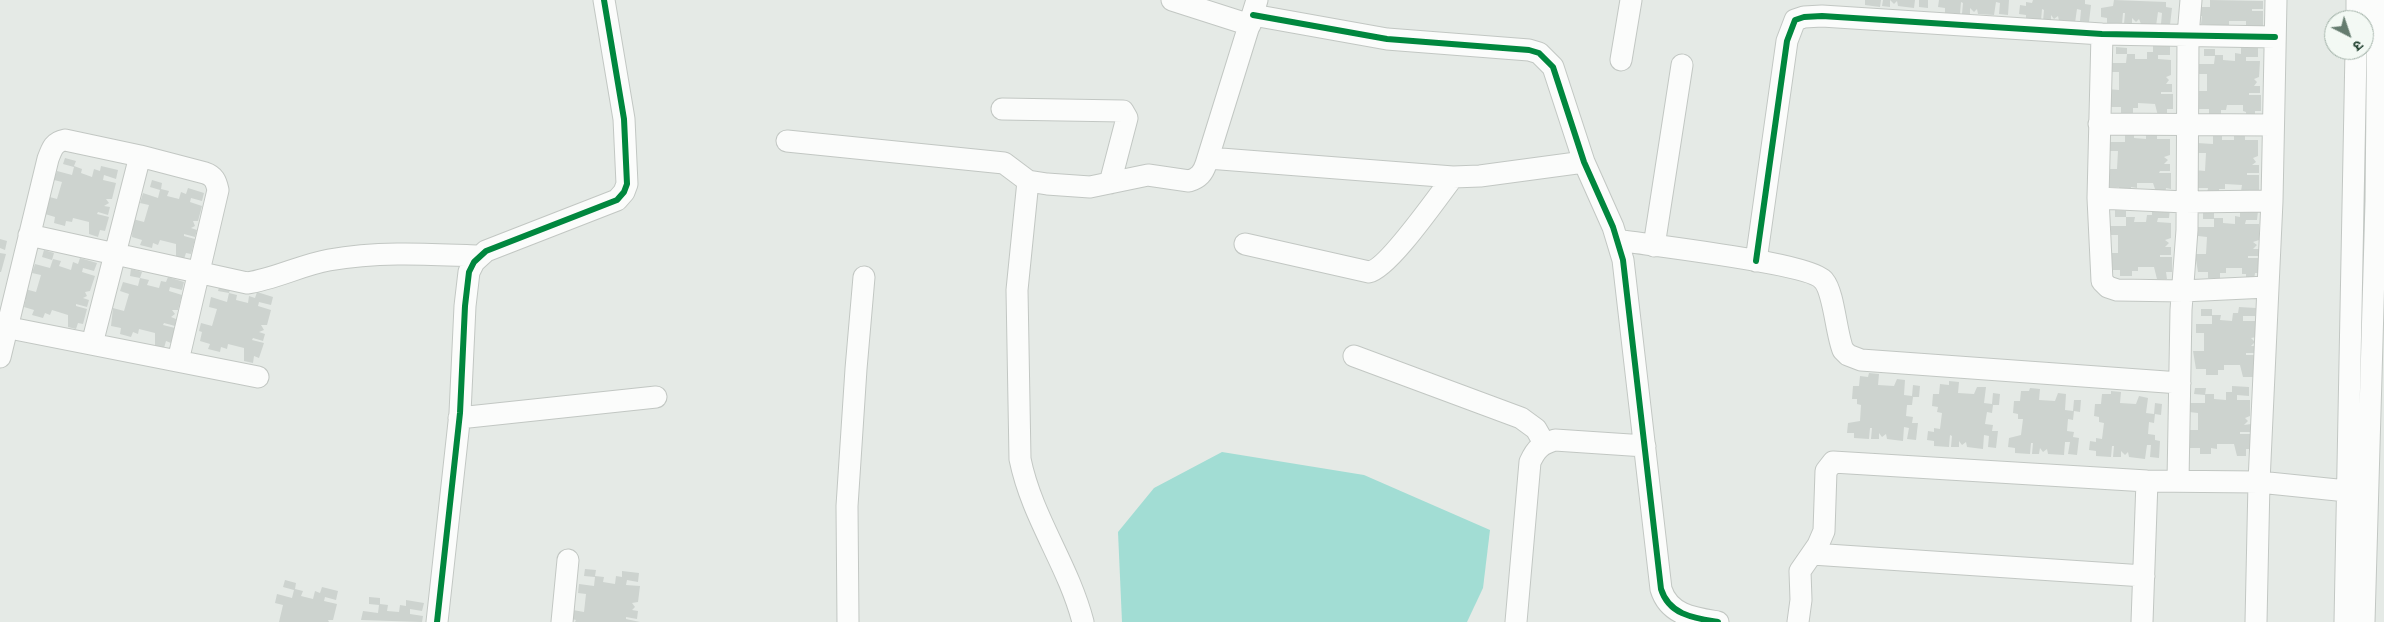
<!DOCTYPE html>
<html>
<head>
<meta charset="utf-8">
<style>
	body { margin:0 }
	#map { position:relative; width:2384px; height:622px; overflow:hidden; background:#e5eae6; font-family:Mulish,"Noto Sans Devanagari",sans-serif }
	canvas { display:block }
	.north { position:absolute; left:2324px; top:10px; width:50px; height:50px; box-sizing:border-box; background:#f3f9f4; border:1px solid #9fafa5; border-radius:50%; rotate:139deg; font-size:14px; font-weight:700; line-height:20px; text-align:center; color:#20402f }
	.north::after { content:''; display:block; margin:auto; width:18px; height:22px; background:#657c6f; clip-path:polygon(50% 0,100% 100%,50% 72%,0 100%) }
</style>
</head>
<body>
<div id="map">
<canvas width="2384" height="622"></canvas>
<div class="north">उ</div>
</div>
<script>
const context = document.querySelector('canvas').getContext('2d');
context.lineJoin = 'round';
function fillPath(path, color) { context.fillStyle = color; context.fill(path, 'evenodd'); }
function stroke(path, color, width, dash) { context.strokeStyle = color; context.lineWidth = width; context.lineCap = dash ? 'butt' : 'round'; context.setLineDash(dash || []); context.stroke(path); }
fillPath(new Path2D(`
	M1222 452 1364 475 1490 530 1483 588 1467 622H1122L1118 532 1154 488Z`), '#a2ddd4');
fillPath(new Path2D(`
	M1865 0H1881L1880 7 1865 5Z
	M1883 0H1915L1914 8 1898 6 1897 1 1894 4 1890 0V7L1882 6Z
	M1919 0H1928V8L1919 7Z
	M1939 0H2009L2008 15 1999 14 2000 3 1996 2 1994 15 1978 14 1977 9 1974 12 1970 8V14H1962L1963 3 1961 2 1960 14 1945 13V8L1938 7Z
	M2033 0H2085V4L2091 5 2089 22 2080 21 2081 10 2077 9 2075 23 2059 21 2058 16 2054 19 2051 15V21H2043L2044 10 2042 9 2041 21 2026 20V15L2019 14 2020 5 2026 6V2L2032 3Z
	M2114 0 2166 2V7L2172 8 2170 25 2161 24 2162 13 2158 12 2156 26 2141 24 2139 19 2136 22 2132 18V24H2124L2125 13H2123L2122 24 2107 23V18L2101 17V8L2113 6Z
	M2210 0 2263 1V9H2252V11H2263V26L2246 27V21H2229V25H2223V31L2212 30V25L2201 24 2202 16H2198V7H2210Z
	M2153 46H2170V55H2158V59L2171 60V75L2166 77 2169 80 2166 84H2172V92H2161V94H2173V109H2167V116H2158L2155 104 2138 103V108H2133V113H2121V107H2110L2107 89 2119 90V72H2111V63H2126L2127 54H2135V59H2147V52H2153Z
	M2116 47 2127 48V54H2116Z
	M2241 47 2258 48V57H2246V61H2260L2259 77 2254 79 2257 82 2254 86H2260V93H2249V95H2261V111H2255V117H2246V112L2243 111V105H2227L2226 110H2221V115H2209V109H2199L2195 91H2207V74H2199V64H2214L2215 56H2204V49H2215V55H2223V60L2235 61V53L2241 54Z
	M2257 127V136H2245V140H2258V156L2253 158 2256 162 2252 165H2259V173H2247V175H2259V190H2254V197L2241 191 2242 185 2225 184V189H2219V194H2207L2208 188H2197L2194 170 2205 171 2206 153H2197V143L2213 144V134L2222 135V140H2234V133Z
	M2146 131 2157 134V139H2170V155L2164 157 2168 160 2164 164H2170V171H2160L2159 173H2171V189L2166 188 2165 195H2157L2153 183H2137V188L2131 187V193L2119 192V187H2109V178H2106V169H2117L2118 151H2109V142H2125V134L2134 133V138L2146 139Z
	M65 158 76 161 74 166 82 169 81 173 92 177 94 169 100 171 101 166 118 170 116 179 104 175 103 180 116 183 112 199H106L109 203 104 206 110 207 108 215 98 212 97 214 109 217 105 231 100 230 98 237 89 234V222L73 218 72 222 66 221 65 226 54 223 55 217 45 214 46 196 57 199 62 182 54 180 57 171 72 175 74 167 63 164Z
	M152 180 162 183 161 189 169 191 167 196 179 199 181 192 186 194 188 188 204 193 202 201 191 198 190 202 202 206 198 221H193L195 226 191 228 197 230 195 237 184 234V236L195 239 191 254 186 253 184 259 176 257V244L160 240 158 245 153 243 152 248 140 245 142 240 132 237 133 219 144 222 149 205 140 203 143 193 158 198 160 190 150 187Z
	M2152 209H2170L2169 218H2158L2157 222 2171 223V238L2165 240 2169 243 2165 247H2171V255H2160V257H2172V272H2166L2167 279H2157L2154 267H2138V271H2132V276H2120V270H2110L2107 253H2118V235H2110V226H2126V217H2115V210L2126 211V217H2135L2134 222H2146L2147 215H2152Z
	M2240 211H2258L2257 220H2246L2245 224H2259V240L2253 242 2257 245 2253 249H2259V256H2248V258H2260V273H2255L2254 280H2246V274H2242V268H2226V273H2220V278H2208V272H2198L2195 254H2206L2207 237 2198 236V227H2214V219H2203V212H2214V218H2223V223L2235 224V216L2240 217Z
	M0 239 7 241 5 250 0 248Z
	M44 250 54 253 52 260 42 257Z
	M0 253 6 254 1 272H0Z
	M80 258 97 263 94 271 83 268 82 272 95 276 90 291 85 292 87 296 83 298 89 300 87 307 76 304V306L87 309 83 324 78 323 76 329 68 327V315L52 310 50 315 45 313 43 318 32 315 34 310 24 307 26 298H23L25 289 36 292 41 275 32 273 35 264 50 268 53 259 61 261 59 266 71 270 73 262 78 264Z
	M131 269 142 272 140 278 149 280 147 285 159 288 161 281 166 282 168 277 184 282 182 290 170 287 169 291 182 295 178 310H172L175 314 171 317 176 319 175 326 164 323 163 325 175 328 171 343 166 341 164 348 155 346V333L139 329 138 334 133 332 131 337 120 334 121 328 111 326 113 308 124 311 129 294 120 291 123 282 138 286 140 278 130 276Z
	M220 284 231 287 229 293 237 295 236 300 248 303 249 296 255 298 257 292 273 297 271 305 259 302 258 306 271 310 267 325H261L264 330 259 332 265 334 263 341 253 338 252 340 264 343 259 358 254 356 253 363 244 361V348L228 344 227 349 221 347 220 352 208 349 210 344 200 341 202 332 199 331 201 323 212 326 217 309 209 307 211 297 227 302 229 293 218 291Z
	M2239 307 2256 308 2255 316H2243V321H2257V337L2251 338 2255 342 2251 346H2257V353H2246V355H2258V370H2253V377H2243L2240 365H2224V370H2218V375H2206V369H2196L2193 351H2204V333H2196V324H2212V316H2201V309H2212V315H2221L2220 320 2232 321 2233 313H2238Z
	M1869 373 1879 374 1878 385 1894 386 1897 379 1905 380 1904 395 1912 396 1913 385 1920 386 1919 397H1913L1912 405H1907L1906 416 1913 417 1912 423H1918L1916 440 1907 439 1909 428 1904 427 1903 441 1887 439 1886 434 1882 437 1879 433V439H1871L1872 428H1870L1869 439 1854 438V433H1847L1848 423 1860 421 1861 405 1857 404V399H1852L1853 386H1859L1860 376 1868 377Z
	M1949 381 1959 382 1958 393 1974 394 1977 387H1986L1984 403 1992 404 1993 393 2000 394 1999 405H1993L1992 413 1987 412 1985 424 1993 425 1992 431H1998L1996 448 1988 447 1989 436 1984 435 1983 449 1967 447 1966 442 1962 445 1959 441V447H1951L1952 436 1950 435 1949 447 1934 446V441L1927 440 1928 431 1934 432V428L1940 429 1942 413 1937 412 1938 407 1932 406 1933 394H1939L1940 384 1949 385Z
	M2232 386 2249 387V396L2237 395V400H2250V416L2245 418 2248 421 2244 425 2251 424V432H2240V434H2252L2251 449H2246V456H2237L2234 444H2217V449L2211 448V454H2200V448H2189V439H2186V430H2198V413L2189 412V403H2205V394H2214V399L2226 400V392H2232Z
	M2030 388 2040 389 2039 400 2055 401 2058 393 2066 394 2065 410 2073 411 2074 400H2081L2080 412 2074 411 2073 420 2068 419 2067 431 2074 432 2073 437 2079 438 2077 455 2068 454 2070 442H2065L2064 455 2048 454 2047 449 2043 452 2040 448 2039 454H2032L2033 443H2031L2030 454 2015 453V448L2008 447 2009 438 2021 435 2023 419H2018V414L2013 413 2014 401H2020L2021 391H2029Z
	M2195 388H2206L2205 395 2194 394Z
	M2111 391 2121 392 2120 403 2136 404 2139 396 2148 398 2146 413 2154 414 2155 403 2162 404 2161 415 2155 414 2154 423 2149 422 2148 434 2155 435V440L2160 441 2159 458 2150 457 2151 445H2147L2145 459 2129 457 2128 452 2125 455 2121 451V457H2113L2114 446H2112L2111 457 2096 456V451L2089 450 2090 441 2096 442V438L2102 439 2104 423 2099 422V417L2094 416 2095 404H2101L2102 394H2111Z
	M585 569 596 570 595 576 604 577 603 582 615 584 616 576 622 577V571L639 573 638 582 627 580 626 585 640 586 638 602 632 603 635 607 632 610 638 611 637 619 626 617V619L640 622H575L576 620 572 619 573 610 584 612 586 594 578 593 579 584 594 586 595 577 584 576Z
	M285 580 296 583 295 589 303 591 301 596 313 599 315 591 320 593 322 587 338 591 336 600 325 597 324 601 337 604 333 620H328L329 622H279L283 605 275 603 277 594 292 598 294 590 283 587Z
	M369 597 380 598V604L388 605 387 611 399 612 400 605 406 606V600L424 603 422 611 410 609V614L423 616 422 622 361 620 363 611 378 613 379 605 369 604Z`), '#cdd3cf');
const minor = new Path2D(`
	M1172 0 1250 25
	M1253 15 1387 39 1529 50 1539 53 1553 67 1584 162 1613 227 1623 260 1661 589C1669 615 1694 618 1718 622
	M2357 20V0
	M2102 34 2098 198 2102 281 2108 287 2117 290 2183 291 2267 287
	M1621 60 1631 0
	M1002 109 1123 111 1127 118 1110 183
	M2099 124 2273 125
	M787 141 1004 163 1028 181 1047 184 1090 187 1148 175 1189 181C1199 178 1203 173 1206 164L1257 0
	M1208 158 1453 177 1480 176 1584 162
	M1028 181 1017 290 1020 459C1032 518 1068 564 1083 622
	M2098 198 2185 202 2272 201
	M29 235 247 283C275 279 301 265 329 260 379 251 428 254 479 256
	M1617 240C1648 245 1811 263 1824 281 1834 293 1836 333 1843 350L1848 355 1861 360 2180 383
	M1245 244 1369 272C1388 269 1439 195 1453 177
	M1654 246 1682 65
	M1756 261 1787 41 1795 20 1804 17 1822 16 2102 34 2275 37
	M0 326 258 377
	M92 344 140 156
	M1354 356 1521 418 1536 429 1544 443
	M0 357 48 159C52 148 54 142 65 140L140 156 205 173C214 176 216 181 218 190L178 361
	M459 418 656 397
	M2178 481 2181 310 2187 230 2188 36 2191 0
	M1812 554 2144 576
	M437 622 460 413 465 306 469 272 474 262 486 251 617 200 624 192 627 184 624 119 604 0
	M562 622 568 560
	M848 622 847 506 856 369 864 277
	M1516 622 1530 462C1536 449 1541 444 1555 440L1645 446
	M1798 622 1801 600 1800 571 1818 545 1824 531 1826 471 1833 462 2147 481 2259 482 2347 491
	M2142 622 2147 481
	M2256 622 2259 482 2272 201 2276 0
	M2345 622 2356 50
	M2364 622 2376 201 2378 0`);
stroke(minor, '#c2c7c3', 23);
stroke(minor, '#fbfcfb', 21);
stroke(new Path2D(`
	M1253 15 1387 39 1529 50 1539 53 1553 67 1584 162 1613 227 1623 260 1661 589C1669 615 1694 618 1718 622
	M1756 261 1787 41 1795 20 1804 17 1822 16 2102 34 2275 37
	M437 622 460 413 465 306 469 272 474 262 486 251 617 200 624 192 627 184 624 119 604 0`), '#00873e', 6);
</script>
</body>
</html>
